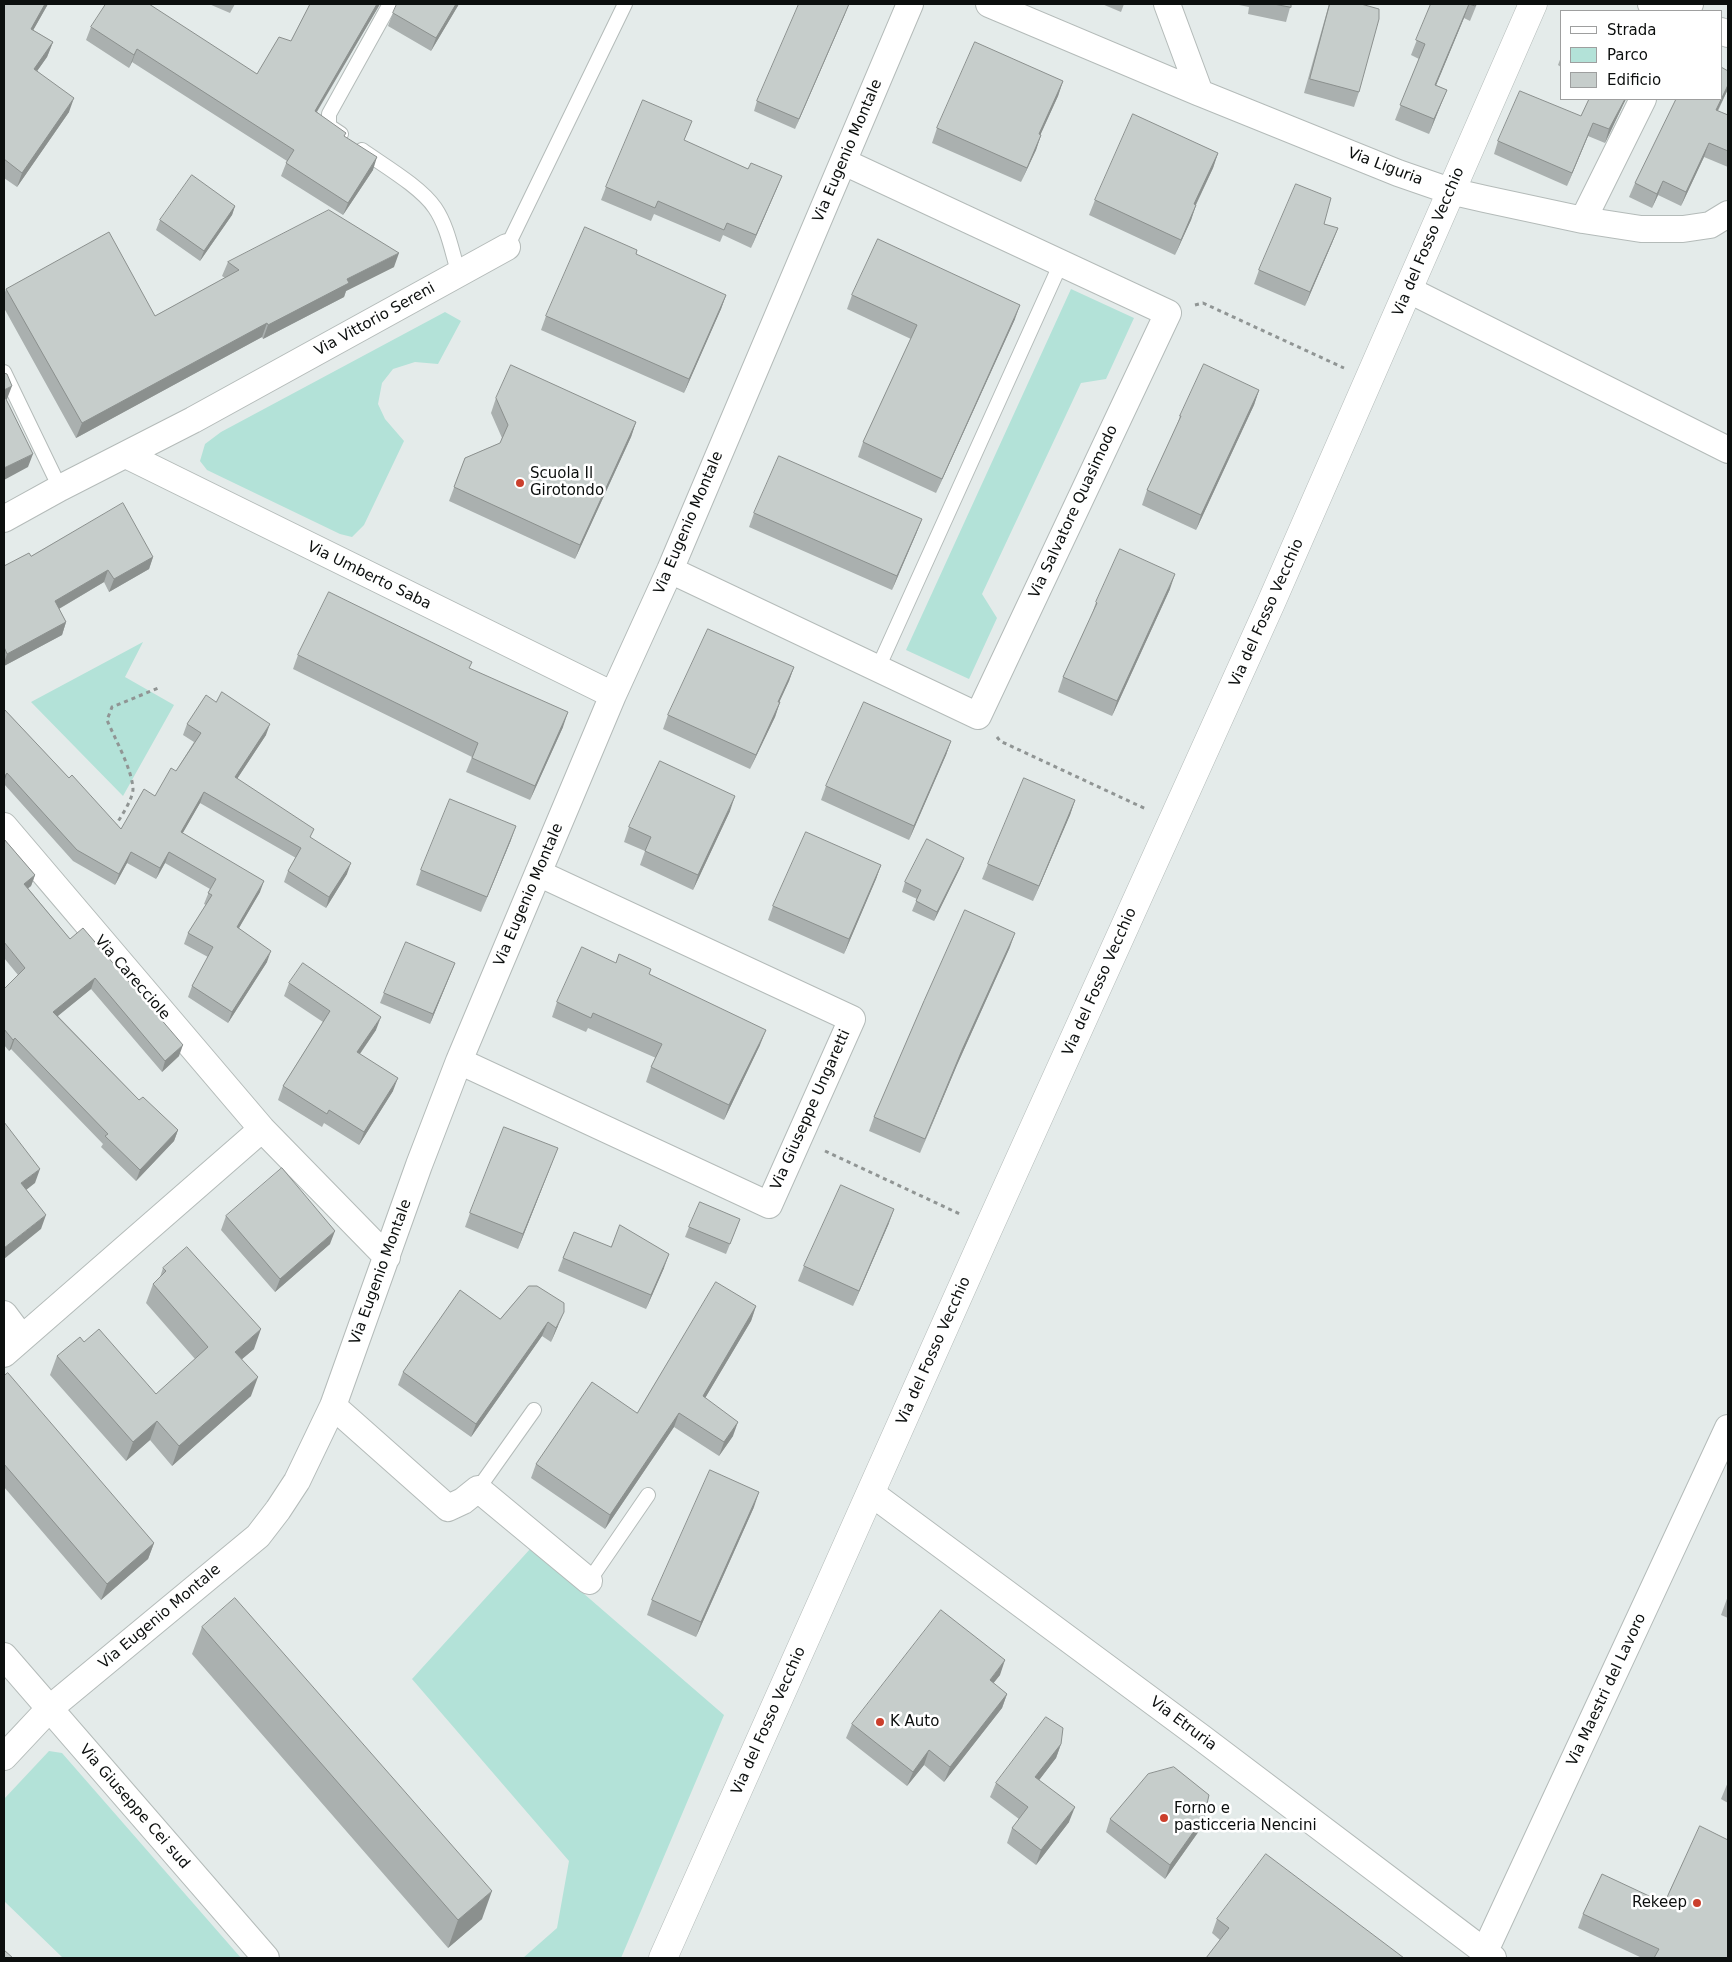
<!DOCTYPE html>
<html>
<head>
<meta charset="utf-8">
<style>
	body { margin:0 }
	#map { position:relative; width:1732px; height:1962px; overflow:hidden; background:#e4ebea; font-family:"DejaVu Sans",sans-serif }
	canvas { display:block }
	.frame { position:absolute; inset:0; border:5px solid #0c0f0e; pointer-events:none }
	.legend { position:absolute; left:1560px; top:10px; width:162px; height:90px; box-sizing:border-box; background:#fff; border:1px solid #9e9f9f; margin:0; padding:6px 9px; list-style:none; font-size:15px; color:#0c0f0e }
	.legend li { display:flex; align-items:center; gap:10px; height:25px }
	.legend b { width:25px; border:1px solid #9e9f9f }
</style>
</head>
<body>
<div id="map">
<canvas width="1732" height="1962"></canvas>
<div class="frame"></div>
<ul class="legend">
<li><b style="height:6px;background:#fff"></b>Strada</li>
<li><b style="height:14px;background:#b3e2d8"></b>Parco</li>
<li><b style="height:14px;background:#c6cdcb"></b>Edificio</li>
</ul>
</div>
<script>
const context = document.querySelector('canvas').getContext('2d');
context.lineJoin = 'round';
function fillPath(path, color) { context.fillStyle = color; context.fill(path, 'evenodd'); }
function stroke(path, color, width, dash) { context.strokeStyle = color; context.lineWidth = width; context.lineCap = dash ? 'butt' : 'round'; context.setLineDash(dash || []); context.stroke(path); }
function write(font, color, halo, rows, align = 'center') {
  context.font = font + ' "DejaVu Sans",sans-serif'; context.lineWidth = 5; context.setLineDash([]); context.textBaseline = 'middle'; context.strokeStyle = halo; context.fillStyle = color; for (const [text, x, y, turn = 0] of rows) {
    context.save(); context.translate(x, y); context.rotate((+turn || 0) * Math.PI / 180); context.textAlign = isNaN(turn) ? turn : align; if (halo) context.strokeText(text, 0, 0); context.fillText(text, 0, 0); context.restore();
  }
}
fillPath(new Path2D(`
	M1071 289 1134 318 1106 379 1081 383 982 594 997 618 969 679 906 650Z
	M445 312 461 321 438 364 415 362 393 369 382 383 378 404 385 419 404 441 364 525 352 537 340 534 207 470 200 461 205 444 221 432Z
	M143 642 125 677 174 705 123 796 31 702Z
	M531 1548 724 1715 621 1958H523L557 1928 569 1861 412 1679Z
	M49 1751 62 1753 241 1958H63L4 1901V1799Z`), '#b3e2d8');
const service = new Path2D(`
	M341 134 329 126V114L390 4
	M362 150C383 165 421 187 435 208 448 227 452 253 459 274
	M507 247 625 4
	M4 372 60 488
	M878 668 1061 263
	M478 1489 534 1410
	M589 1581 648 1495`);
const minor = new Path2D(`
	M989 4 1200 93
	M1167 4 1200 93 1398 173 1450 191 1485 199 1583 220 1641 229H1683L1710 225 1728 214
	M1651 4 1668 11
	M1687 11 1690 4
	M1721 31 1728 34
	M1583 220 1643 99
	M1409 290 1728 450
	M126 455 613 695
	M4 519 60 488 193 420 507 247
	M670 570 978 716 1168 313 844 162
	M4 826 262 1129 387 1257
	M459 1061 769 1205 852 1019 538 873
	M4 1314 22 1338
	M4 1354 262 1129
	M333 1406 448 1508 463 1501 478 1489 589 1581
	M871 1493 1202 1738 1493 1958
	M4 1656 266 1958
	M4 1757 49 1709 258 1536 278 1510 297 1481 333 1406 419 1165 459 1061 613 695 670 570 910 4
	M1485 1951 1728 1428`);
const tertiary = new Path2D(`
	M663 1958 989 1227 1271 603 1533 4`);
stroke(service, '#b4bbb9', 16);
stroke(minor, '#b4bbb9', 28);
stroke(tertiary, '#b4bbb9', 29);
stroke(new Path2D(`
	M1195 305 1203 303 1344 368
	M997 737 1000 741 1146 809
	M114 827C120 819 133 799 133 789 132 769 115 739 107 720L112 707 161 687
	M825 1151 962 1215`), '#909594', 3, [4, 4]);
stroke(service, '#fff', 14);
stroke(minor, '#fff', 26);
stroke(tertiary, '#fff', 28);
fillPath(new Path2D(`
	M4 4H48L33 30 53 42 47 57 37 71 69 112 17 187 4 178Z
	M209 4H235L230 13Z
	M310 4H380L317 112 345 137 373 170 343 215 281 176 287 161 132 62 129 68 86 40 91 27 257 74 291 41Z
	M459 4 431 51 388 26 393 13Z
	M1102 4H1124L1121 12Z
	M1234 4H1291L1286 22 1248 14 1249 7Z
	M1329 4H1361L1359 92 1354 107 1304 93Z
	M1431 4H1477L1470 21 1464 18 1436 85 1447 90 1429 134 1395 120 1419 59 1411 55Z
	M845 14 795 129 754 111 757 101Z
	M1561 57V67L1558 65Z
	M1728 71V89L1718 111 1728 115V167L1704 157 1681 206 1658 195 1652 208 1629 197 1635 183Z
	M1063 81 1058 96 1040 135H1041L1036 150 1021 182 932 143 937 128Z
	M1589 99H1626L1623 105 1605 143 1588 136 1567 186 1494 154 1498 141 1581 116Z
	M685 141 748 169 782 176 777 188 751 248 723 235 720 242 654 214 651 221 601 200 606 187Z
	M1218 153 1213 168 1196 205 1191 220 1175 255 1089 215 1095 200Z
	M235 206 232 215 200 261 156 230 160 220Z
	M1324 224 1338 228 1332 243 1305 306 1254 284 1259 270Z
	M228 262 394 267 346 291 344 297 263 339 262 337 76 438 4 308V295L6 289 155 316 225 278 222 276Z
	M726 295 721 309 684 393 541 330 546 316Z
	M852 295 1015 319 936 493 858 457 863 442 911 339 847 309Z
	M1259 390 1254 405 1196 530 1142 505 1147 490 1175 431 1180 416Z
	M496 398 636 422 631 437 575 559 449 501 465 458 500 443 502 438 491 413Z
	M754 513 922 519 916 534 892 590 749 527Z
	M31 556 153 557 149 569 109 592 104 582 59 609 66 622 62 635 4 666V566Z
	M1170 589 1112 716 1058 692 1063 677 1091 617 1096 602Z
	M298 655 469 669 563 727 530 800 466 772 472 757 293 669Z
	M794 667 789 681 779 702H780L775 717 750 769 663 729 668 715Z
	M4 709 69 778 121 829 155 796 176 771 194 742 183 735 187 724 266 735 237 779 311 838 347 874 326 908 284 882 288 871 296 858 200 803 182 834 260 892 239 928 267 962 228 1023 188 997 192 986 208 957 184 944 188 933 206 905 204 904 210 889 165 863 156 879 127 863 115 885 73 861 4 784Z
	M951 741 946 755 909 840 821 800 826 786Z
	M1075 800 1070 815 1033 901 982 879 988 864Z
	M730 811 693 890 640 865 645 851 624 842 629 827Z
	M4 839 35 875 31 886 28 888 70 939 179 1056 162 1072 91 989 58 1016 139 1100 178 1130 174 1141 136 1181 101 1147 103 1144 11 1049 9 1051 4 1045V989L18 975 4 958Z
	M511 840 481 912 416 885 421 870Z
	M964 858 960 868 934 921 912 911 917 899 902 892 905 882Z
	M881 865 876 879 844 954 768 920 773 906Z
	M1010 947 957 1065 920 1153 869 1131 874 1117Z
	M455 963 430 1024 380 1003 384 993Z
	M616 963 651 969 649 975 760 1045 724 1120 646 1082 651 1067 656 1058 588 1028 586 1032 552 1017 557 1002Z
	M289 983 376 1030 360 1054 393 1091 359 1145 324 1123 322 1127 278 1100 283 1086 323 1022 284 996Z
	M552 1163 518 1249 465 1227 470 1213Z
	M226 1216 330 1244 275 1292 221 1230Z
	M889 1223 853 1306 798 1281 804 1266Z
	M689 1227 736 1229 726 1254 685 1237Z
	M611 1247 664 1268 646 1309 558 1271 563 1258Z
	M163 1268 254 1349 242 1359 251 1396 172 1466 150 1440 126 1461 50 1375 57 1356 84 1342 156 1394 195 1359 146 1303 153 1284 160 1277Z
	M529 1286 558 1326 551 1342 542 1336 471 1437 398 1385 403 1372 500 1319Z
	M756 1306 751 1321 705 1398 733 1436 719 1456 674 1427 605 1529 531 1478 536 1464 637 1413Z
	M4 1376 154 1543 148 1559 101 1600 4 1487Z
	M754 1507 696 1637 647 1615 652 1600Z
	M1728 1596V1618L1721 1615Z
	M202 1627 482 1919 448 1948 192 1654Z
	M1000 1675 993 1683 1007 1694 1002 1708 944 1782 924 1765 907 1786 846 1738 852 1724Z
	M1061 1744 1056 1758 1039 1780 1069 1822 1036 1865 1007 1843 1012 1828 1019 1819 990 1797 996 1783Z
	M1728 1782V1803L1721 1799Z
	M1110 1819 1199 1831 1165 1879 1106 1832Z
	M1664 1903 1728 1958H1642L1578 1928 1583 1914Z
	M1217 1919 1404 1958 1220 1940 1212 1933Z`), '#aab0af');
fillPath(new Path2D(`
	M45 4H48L26 43 31 29Z
	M377 4H380L310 123 315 111Z
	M456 4H459L431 51 436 38Z
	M849 4 845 14 795 129 799 119Z
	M1469 4 1464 18 1430 100 1435 85Z
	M53 42 47 57 28 84 34 69Z
	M137 49 132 62 129 68 134 55Z
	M1063 81 1058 96 1034 149 1039 134Z
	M1728 85V89L1711 124 1716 110Z
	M1447 90 1441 104 1429 134 1434 119Z
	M74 98 69 112 17 187 22 173Z
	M1625 99H1626L1623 105 1605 143 1609 129Z
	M1593 123 1588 136 1567 186 1572 173Z
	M1041 135 1036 150 1021 182 1027 168Z
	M1709 143 1704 157 1681 206 1686 192Z
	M1218 153 1213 168 1189 219 1194 204Z
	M377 157 373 170 343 215 348 203Z
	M782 176 777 188 751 248 756 235Z
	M1663 181 1658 195 1652 208 1657 194Z
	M1196 205 1191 220 1175 255 1181 240Z
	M235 206 232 215 200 261 204 251Z
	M1338 228 1332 243 1305 306 1310 292Z
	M399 253 394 267 346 291 344 297 263 339 268 325 347 279Z
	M726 295 721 309 684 393 689 379Z
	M1020 305 1015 319 936 493 942 479Z
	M267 323 262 337 76 438 82 423Z
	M12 386 7 399 4 401V390Z
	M1259 390 1254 405 1196 530 1201 515Z
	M636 422 631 437 575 559 580 545Z
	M33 454 28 467 4 480V468Z
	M922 519 916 534 892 590 897 576Z
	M153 557 149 569 109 592 114 579Z
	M108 570 104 582 50 614 55 601Z
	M1175 574 1170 589 1112 716 1117 701Z
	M66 622 62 635 4 666V663L7 654Z
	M794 667 789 681 773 716 778 702Z
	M780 702 775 717 750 769 756 755Z
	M568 712 563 727 530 800 535 786Z
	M270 724 266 735 231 788 235 777Z
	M951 741 946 755 909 840 914 826Z
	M7 773 4 783V777Z
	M204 792 200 803 177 843 181 832Z
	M735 796 730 811 693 890 698 875Z
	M1075 800 1070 815 1033 901 1039 886Z
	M516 826 511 840 481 912 487 897Z
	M131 852 127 863 115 885 119 874Z
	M169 852 165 863 156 879 160 868Z
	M964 858 960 868 934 921 937 912Z
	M351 863 347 874 326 908 329 897Z
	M881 865 876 879 844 954 849 939Z
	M35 875 31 886 20 895 24 884Z
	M264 881 260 892 233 938 237 927Z
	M1015 933 1010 947 957 1065 920 1153 962 1050Z
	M271 951 267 962 228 1023 232 1012Z
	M455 963 451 973 430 1024 433 1014Z
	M95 978 91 989 49 1023 53 1012Z
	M381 1017 376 1030 352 1065 357 1052Z
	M766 1030 760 1045 724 1120 729 1105Z
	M15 1038 11 1049 9 1051 13 1040Z
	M183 1045 179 1056 162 1072 165 1061Z
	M398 1078 393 1091 359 1145 364 1132Z
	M178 1130 174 1141 136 1181 140 1170Z
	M558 1148 552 1163 518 1249 523 1234Z
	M40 1169 35 1183 16 1198 21 1183Z
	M894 1209 889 1223 853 1306 859 1291Z
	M46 1215 41 1229 4 1259V1248Z
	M335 1231 330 1244 275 1292 280 1279Z
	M669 1254 664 1268 646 1309 651 1295Z
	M756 1306 751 1321 698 1410 703 1396Z
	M564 1312 558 1326 551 1342 556 1328Z
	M548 1322 542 1336 471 1437 476 1424Z
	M261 1329 254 1349 228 1371 235 1352Z
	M258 1377 251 1396 172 1466 179 1446Z
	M679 1413 674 1427 605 1529 610 1515Z
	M157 1421 150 1440 126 1461 133 1442Z
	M738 1422 733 1436 719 1456 724 1442Z
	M759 1492 754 1507 696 1637 701 1622Z
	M154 1543 148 1559 101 1600 107 1584Z
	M1005 1660 1000 1675 984 1695 990 1680Z
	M1007 1694 1002 1708 944 1782 950 1767Z
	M1061 1744 1056 1758 1030 1792 1035 1777Z
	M929 1750 924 1765 907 1786 913 1772Z
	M1075 1807 1069 1822 1036 1865 1041 1850Z
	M1204 1817 1199 1831 1165 1879 1170 1865Z
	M492 1891 482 1919 448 1948 458 1920Z`), '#8b908e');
const building = new Path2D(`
	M4 4H45L31 29 53 42 34 69 74 98 22 173 4 159Z
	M106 4H149L257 74 279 37 291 41 310 4H377L315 111 346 133 344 136 377 157 348 203 286 163 294 150 137 49 134 55 91 27Z
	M397 4H456L436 38 393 13Z
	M799 4H849L799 119 757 101Z
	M1274 4H1291V7Z
	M1330 4H1361L1379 9V19L1359 92 1310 79Z
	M1431 4H1476L1475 6 1469 4 1435 85 1447 90 1434 119 1400 105 1425 44 1416 40Z
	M975 42 1063 81 1039 134 1041 135 1027 168 937 128Z
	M1721 67 1728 71V85L1716 110 1728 115V151L1709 143 1686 192 1663 181 1657 194 1635 183 1676 99H1721Z
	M1520 91 1581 116 1589 99H1625L1609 129 1593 123 1572 173 1498 141Z
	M643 100 692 121 684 140 748 169 751 163 782 176 756 235 727 223 724 230 658 201 655 208 606 187Z
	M1133 114 1218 153 1194 204 1196 205 1181 240 1095 200Z
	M192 175 235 206 204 251 160 220Z
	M1296 184 1331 198 1324 224 1338 228 1310 292 1259 270Z
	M329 210 399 253 347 279 349 283 268 325 267 323 82 423 6 289 109 232 155 316 239 270 228 262Z
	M585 227 637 250 636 254 726 295 689 379 546 316Z
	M878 239 1020 305 942 479 863 442 917 325 852 295Z
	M1204 364 1259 390 1201 515 1147 490 1181 416H1180Z
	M511 365 636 422 580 545 454 487 465 458 500 443 508 425 496 398Z
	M4 373 7 374 12 386 4 390Z
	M4 395 33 454 4 468Z
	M779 456 922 519 897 576 754 513Z
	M123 503 153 557 114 579 108 570 55 601 66 622 7 654 4 647V566L29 553 31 556Z
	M1120 549 1175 574 1117 701 1063 677 1097 603 1096 602Z
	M329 592 472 662 469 668 568 712 535 786 472 758 478 743 298 655Z
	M708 629 794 667 778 702H780L756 755 668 715Z
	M222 692 270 724 235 777 314 829 310 837 351 863 329 897 288 871 301 848 204 792 181 832 264 881 237 927 271 951 232 1012 192 986 213 947 188 933 212 895 208 893 216 879 169 852 160 868 131 852 119 874 77 850 7 773 4 777V709L69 778 72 775 121 829 144 789 155 796 171 768 176 771 201 733 187 724 206 695 216 702Z
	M864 702 951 741 914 826 826 786Z
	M660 761 735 796 698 875 645 851 651 837 629 827Z
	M1024 778 1075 800 1039 886 988 864Z
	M450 799 516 826 487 897 421 870Z
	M806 832 881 865 849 939 773 906Z
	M4 839 35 875 24 884 70 939 83 928 183 1045 165 1061 95 978 53 1012 139 1100 143 1097 178 1130 140 1170 105 1136 108 1134 15 1038 13 1040 4 1029V989L25 968 4 942Z
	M927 839 964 858 937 912 916 901 921 890 905 882Z
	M965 910 1015 933 962 1050 925 1139 874 1117 924 1001Z
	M406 942 455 963 433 1014 384 993Z
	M582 947 616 963 619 954 651 969 649 974 766 1030 729 1105 651 1067 662 1044 593 1013 591 1018 557 1002Z
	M303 963 381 1017 357 1052 398 1078 364 1132 329 1110 327 1114 283 1086 330 1011 289 983Z
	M4 1122 40 1169 21 1183 46 1215 4 1248Z
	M504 1127 558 1148 523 1234 470 1213Z
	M282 1168 335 1231 280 1279 226 1216Z
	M841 1185 894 1209 859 1291 804 1266Z
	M700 1202 740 1219 730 1244 689 1227Z
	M620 1225 669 1254 651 1295 563 1258 574 1232 611 1247Z
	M187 1247 261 1329 235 1352 258 1377 179 1446 157 1421 133 1442 57 1356 80 1337 84 1342 99 1329 156 1394 208 1347 153 1284 166 1271 163 1268Z
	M716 1282 756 1306 703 1396 738 1422 724 1442 679 1413 610 1515 536 1464 592 1382 637 1413Z
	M529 1286H537L564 1303V1312L556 1328 548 1322 476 1424 403 1372 460 1290 500 1319Z
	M8 1373 154 1543 107 1584 4 1464V1376Z
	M710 1470 759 1492 701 1622 652 1600Z
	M235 1598 492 1891 458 1920 202 1627Z
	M941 1610 1005 1660 990 1680 1007 1694 950 1767 929 1750 913 1772 852 1724Z
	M1046 1717 1063 1728 1061 1744 1035 1777 1075 1807 1041 1850 1012 1828 1028 1807 996 1783Z
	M1174 1767 1209 1795 1204 1817 1170 1865 1110 1819 1148 1774Z
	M1700 1826 1728 1840V1958H1654L1659 1949 1583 1914 1602 1874 1664 1903Z
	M1266 1854 1404 1958H1206L1229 1928 1217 1919Z
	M4 1950 13 1958H4Z`);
fillPath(building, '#c6cdcb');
stroke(building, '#8b908e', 1);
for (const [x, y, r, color] of [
	[520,483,5,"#cb3f2c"],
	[880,1722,5,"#cb3f2c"],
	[1164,1818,5,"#cb3f2c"],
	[1697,1903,5,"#cb3f2c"]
]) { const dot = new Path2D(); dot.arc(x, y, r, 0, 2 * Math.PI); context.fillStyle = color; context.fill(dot); stroke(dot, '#fff', 2); }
write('15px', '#0c0f0e', '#fff', [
	["Via Eugenio Montale",848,151,-67],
	["Via Liguria",1385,167,21],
	["Via del Fosso Vecchio",1429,242,-67],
	["Via Vittorio Sereni",375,320,-29],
	["Via Salvatore Quasimodo",1074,512,-65],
	["Via Eugenio Montale",689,523,-67],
	["Via Umberto Saba",369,576,26],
	["Via del Fosso Vecchio",1267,613,-66],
	["Via Eugenio Montale",529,895,-67],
	["Via Carecciole",132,978,49],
	["Via del Fosso Vecchio",1100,982,-66],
	["Via Giuseppe Ungaretti",811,1110,-66],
	["Via Eugenio Montale",381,1272,-70],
	["Via del Fosso Vecchio",934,1351,-66],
	["Via Eugenio Montale",160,1617,-40],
	["Via Maestri del Lavoro",1607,1690,-65],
	["Via del Fosso Vecchio",769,1721,-66],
	["Via Etruria",1183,1724,37],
	["Via Giuseppe Cei sud",134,1807,49]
]);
write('15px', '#0c0f0e', '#fff', [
	["Scuola Il",530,474],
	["Girotondo",530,491],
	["K Auto",890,1722],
	["Forno e",1174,1809],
	["pasticceria Nencini",1174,1826],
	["Rekeep",1687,1903,"right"]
], 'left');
</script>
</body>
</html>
